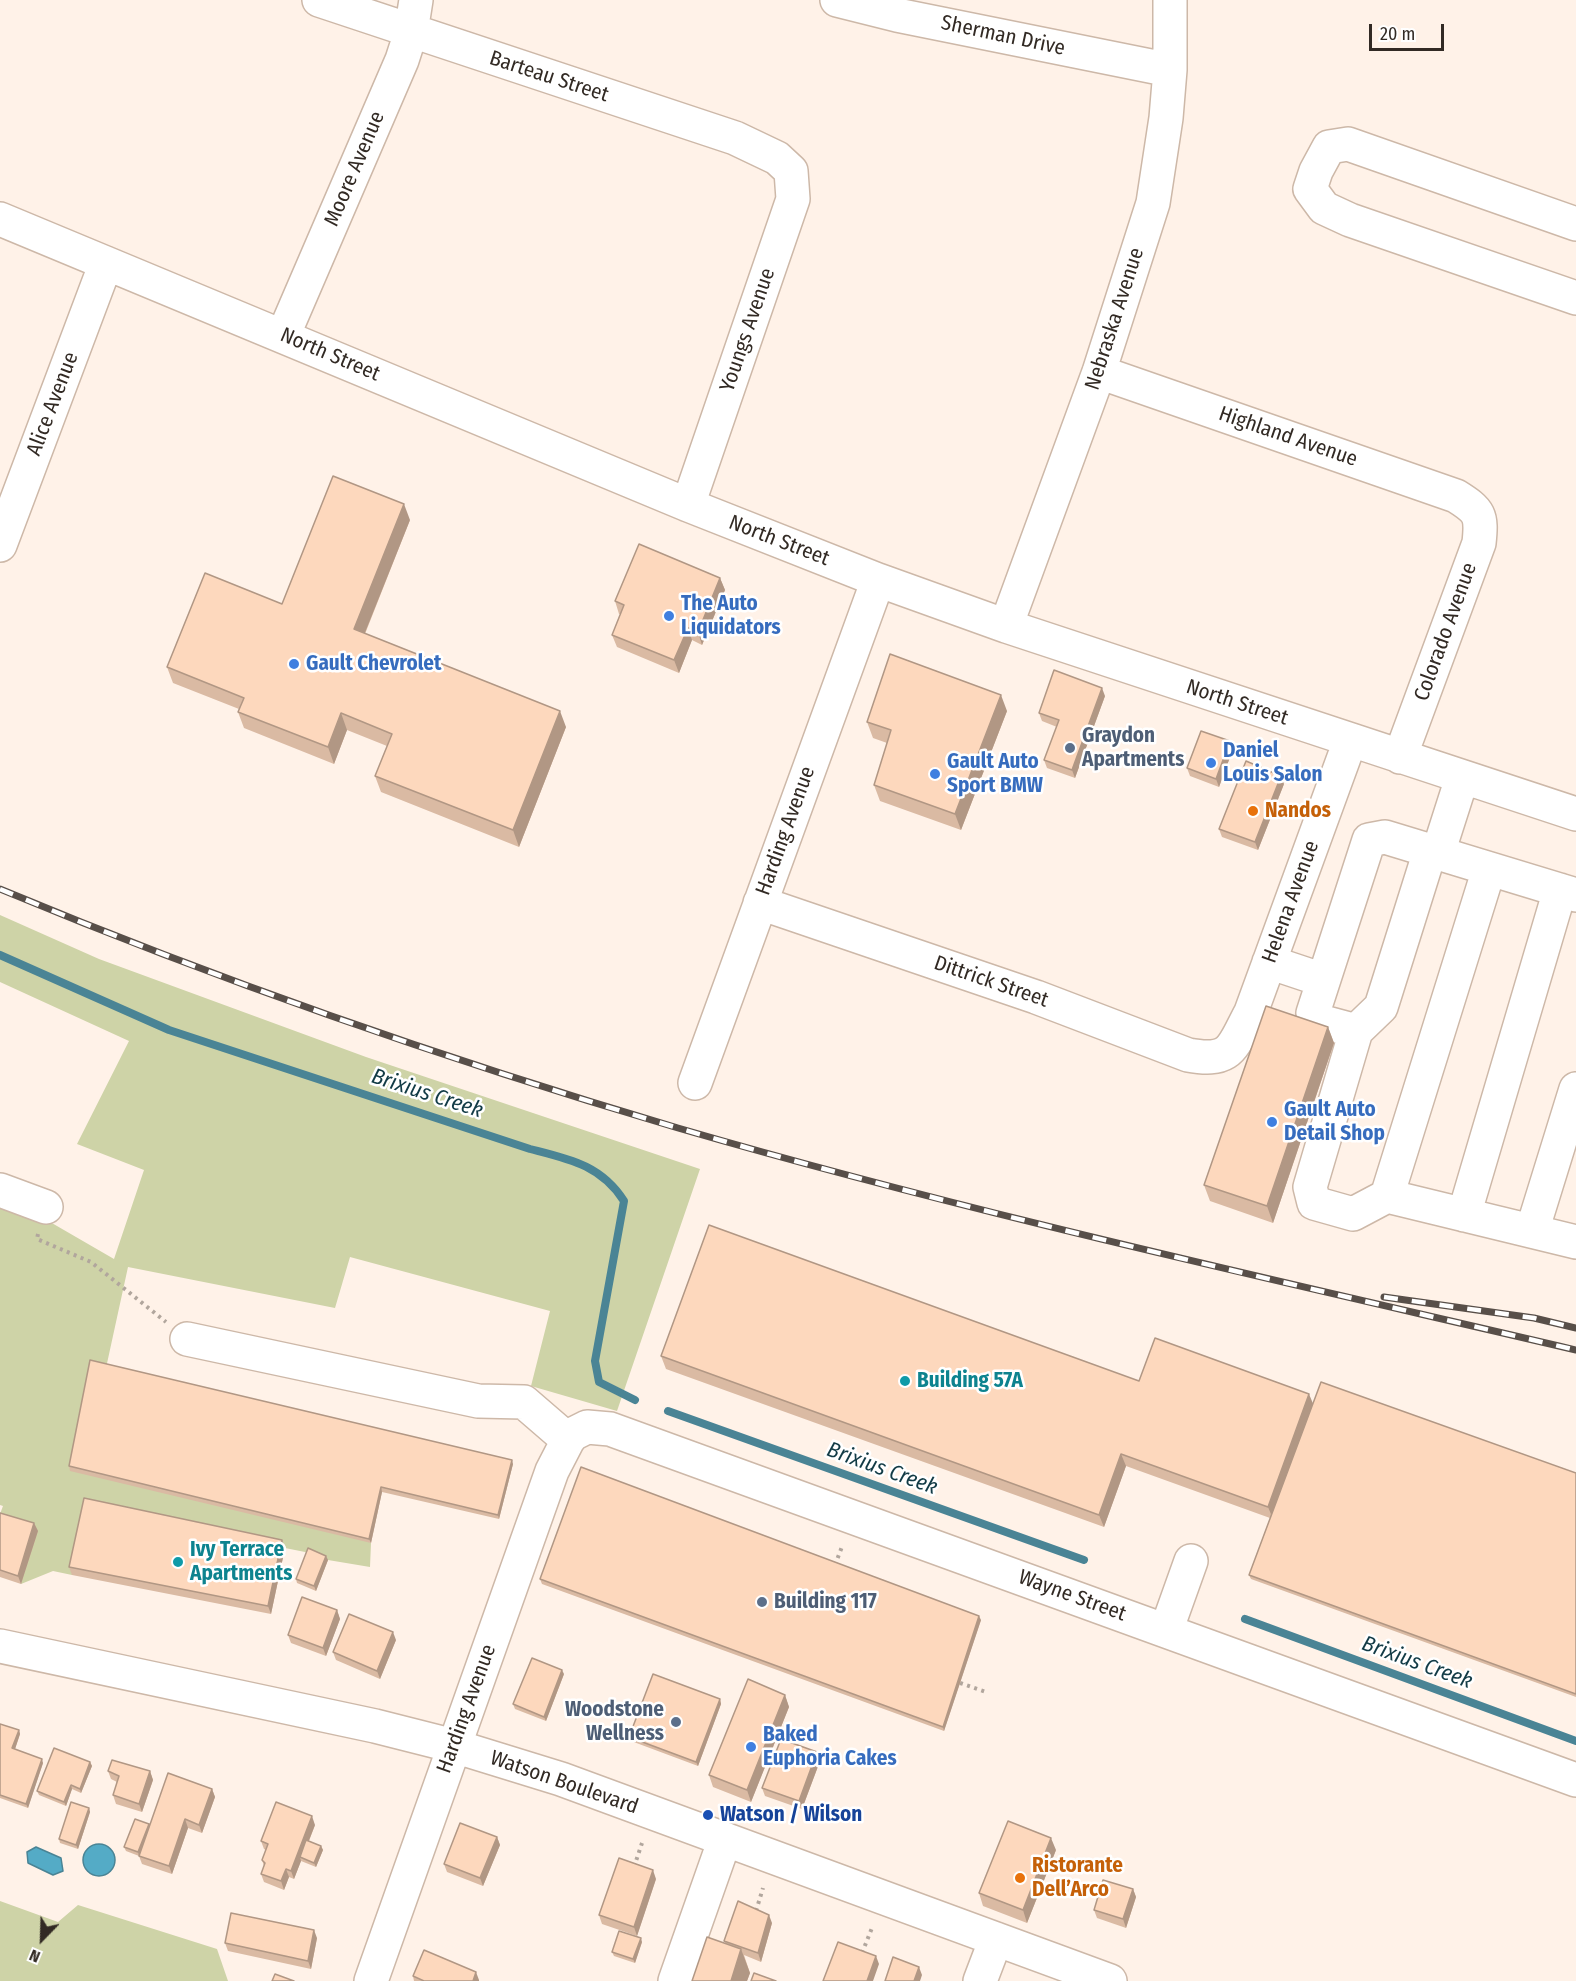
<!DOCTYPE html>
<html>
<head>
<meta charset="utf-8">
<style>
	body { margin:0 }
	#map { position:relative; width:1576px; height:1981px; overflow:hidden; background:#fff2e8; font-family:"Fira Sans Condensed",sans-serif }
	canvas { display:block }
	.north { position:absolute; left:12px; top:1909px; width:60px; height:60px; -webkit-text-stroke:4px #fff; paint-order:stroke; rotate:203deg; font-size:16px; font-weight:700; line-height:24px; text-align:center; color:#322a24 }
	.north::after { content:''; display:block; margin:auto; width:21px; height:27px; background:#322a24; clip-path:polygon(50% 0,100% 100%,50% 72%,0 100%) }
	.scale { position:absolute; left:1369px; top:24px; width:75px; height:27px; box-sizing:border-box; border:3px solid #322a24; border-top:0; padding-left:8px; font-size:18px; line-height:21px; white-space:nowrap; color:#322a24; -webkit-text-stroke:4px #fff; paint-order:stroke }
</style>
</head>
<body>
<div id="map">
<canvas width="1576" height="1981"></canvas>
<div class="north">N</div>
<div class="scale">20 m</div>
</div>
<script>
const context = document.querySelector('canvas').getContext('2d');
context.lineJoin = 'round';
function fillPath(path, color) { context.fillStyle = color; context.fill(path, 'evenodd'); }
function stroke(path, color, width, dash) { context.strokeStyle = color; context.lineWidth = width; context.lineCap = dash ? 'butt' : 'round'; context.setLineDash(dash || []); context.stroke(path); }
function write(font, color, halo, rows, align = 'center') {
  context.font = font + ' "Fira Sans Condensed",sans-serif'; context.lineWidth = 5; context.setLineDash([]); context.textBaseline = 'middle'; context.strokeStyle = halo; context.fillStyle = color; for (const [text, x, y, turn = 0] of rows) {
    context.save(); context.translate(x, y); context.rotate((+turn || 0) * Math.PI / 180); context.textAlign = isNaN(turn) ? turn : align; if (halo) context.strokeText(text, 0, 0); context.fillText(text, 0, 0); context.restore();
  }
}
fillPath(new Path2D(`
	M0 915 99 959 366 1057 700 1169 617 1411 531 1386 550 1311 350 1257 335 1308 128 1267 106 1368 371 1543 370 1567 328 1560 310 1553 285 1548 72 1575 53 1571 21 1584 0 1514 3 1506 0 1505V1193L114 1259 144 1170 77 1144 129 1041 0 982Z
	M0 1901 58 1922 78 1905 217 1949 228 1981H0Z`), '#ced3a7');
const water = new Path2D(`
	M83 1860a16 16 0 1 1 32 0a16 16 0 1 1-32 0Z
	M36 1847 61 1858 63 1871 53 1875 28 1863 27 1852Z`);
fillPath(water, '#54abc6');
stroke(water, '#4a8495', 1.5);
stroke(new Path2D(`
	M0 955 169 1030 530 1149C569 1159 601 1165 624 1201L595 1361 599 1382 635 1400
	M668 1411 1084 1560
	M1245 1619 1576 1741`), '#4a8495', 8);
const minor = new Path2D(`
	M319 0 735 138 777 158 791 171 793 199 688 505
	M837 0 897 15 1170 70
	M0 219 688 505 878 580 1006 626 1576 814
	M1576 224 1348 144 1329 147 1316 171 1310 189 1324 208 1350 220 1576 298
	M283 336 402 60 411 32 416 0
	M1099 372 1456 496C1480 511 1482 515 1479 543L1400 757
	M0 545 106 263
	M1006 626 1099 372 1153 203 1166 118 1170 70V0
	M1438 853 1462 778
	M1576 895 1385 837 1369 840 1313 1013 1319 1021 1356 1031 1310 1187 1314 1203 1353 1214 1387 1196 1576 1242
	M760 903 1036 997 1188 1055C1233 1063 1232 1047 1251 1012L1350 741
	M1269 962 1323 980
	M1356 1031 1381 1007 1430 851
	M695 1083 878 580
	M0 1190 46 1207
	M1387 1196 1489 869
	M1464 1215 1560 890
	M1532 1231 1576 1089
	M187 1339 478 1401 524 1402 568 1440
	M1166 1631 1191 1561
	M0 1646 375 1726 454 1746 561 1779 1110 1981
	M371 1981 552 1471 568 1440 573 1434 587 1427 610 1429 1576 1780
	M675 1981 725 1839
	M980 1981 996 1939`);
stroke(minor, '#cdb8a8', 36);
stroke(new Path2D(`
	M38 1234 37 1239 91 1262 166 1322
	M835 1565 843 1544
	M960 1683 986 1692
	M634 1867 642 1843
	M756 1911 763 1888
	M862 1953 872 1928`), '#b1a69d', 4, [3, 4.5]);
stroke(minor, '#fff', 33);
const rail = new Path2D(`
	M0 889C221 981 448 1060 678 1128 974 1214 1276 1280 1576 1350
	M1384 1297 1534 1318 1576 1328`);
stroke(rail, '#584f49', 7);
stroke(rail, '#fff', 4.5, [14]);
fillPath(new Path2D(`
	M410 520 365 634 566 727 519 847 381 792 375 776 387 746 347 730 334 764 244 728 238 712 239 709 173 683 167 667 282 604Z
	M720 578 725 590 702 645 692 640 679 673 617 647 612 635 621 614H619L615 601Z
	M1105 696 1075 778 1047 768 1044 760 1057 727 1042 721 1039 713Z
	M1007 711 961 830 880 801 874 785 887 743 873 738 867 722Z
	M1233 749 1219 787 1190 776 1187 768Z
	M1284 784 1258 850 1222 837 1219 829Z
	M1328 1027 1334 1043 1273 1223 1210 1201 1204 1185Z
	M661 1356 1139 1381 1313 1404 1576 1473V1697L1251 1579 1249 1575 1270 1518 1126 1466 1104 1527 666 1369Z
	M513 1464 499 1519 382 1492 371 1543 70 1471 69 1466Z
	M0 1513 34 1523 38 1531 21 1584 0 1577Z
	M282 1540 285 1548 271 1614 72 1575 69 1567Z
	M326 1556 328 1560 316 1591 297 1583 296 1579Z
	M540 1579 981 1620 944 1731 542 1584Z
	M337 1610 340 1619 326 1656 291 1643 288 1635Z
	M396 1640 380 1679 336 1660 333 1652Z
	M564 1674 546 1721 515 1709 513 1704Z
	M785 1695 789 1707 751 1802 713 1787 709 1775Z
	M720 1699 721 1704 698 1766 631 1741 629 1737Z
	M0 1724 19 1730 20 1734 15 1749 43 1763 28 1808 0 1798Z
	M820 1761 802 1809 765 1796 762 1788Z
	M90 1762 92 1766 81 1793 72 1789 66 1806 39 1795 37 1791Z
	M108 1771H150L153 1780 142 1812 116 1804 113 1795 117 1782 111 1779Z
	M212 1789 215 1797 202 1833 188 1828 172 1874 142 1864 139 1856 126 1851 124 1847 149 1824V1827Z
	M89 1808 90 1812 78 1849 60 1843 59 1839Z
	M315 1825 309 1841 321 1846 323 1850 316 1867 301 1861 294 1879 289 1877 284 1890 264 1882 261 1874 264 1866 262 1860 266 1850 264 1849 261 1841Z
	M497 1837 500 1845 483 1886 447 1872 444 1864Z
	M1056 1850 1027 1923 983 1906 979 1893Z
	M656 1879 637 1936 602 1924 599 1915Z
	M1133 1889 1136 1897 1126 1928 1097 1918 1094 1910Z
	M772 1923 761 1962 744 1955 750 1973 747 1981H692L726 1944 724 1941Z
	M317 1938 311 1969 228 1951 225 1943Z
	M642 1942 635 1963 614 1956 612 1952Z
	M413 1976 479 1980V1981H414Z`), '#dabaa3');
fillPath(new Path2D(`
	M404 504 410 520 360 645 354 629Z
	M720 578 725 590 702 645 698 632Z
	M688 628 692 640 679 673 674 660Z
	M1102 688 1105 696 1075 778 1072 770Z
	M1001 695 1007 711 961 830 955 814Z
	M560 711 566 727 519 847 513 830Z
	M341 713 347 730 334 764 328 747Z
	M1230 741 1233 749 1219 787 1216 779Z
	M1281 776 1284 784 1258 850 1255 842Z
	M1328 1027 1334 1043 1273 1223 1267 1206Z
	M1309 1394 1314 1406 1273 1519 1268 1507Z
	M1121 1454 1126 1466 1104 1527 1099 1515Z
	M512 1460 513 1464 499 1519 498 1515Z
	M381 1487 382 1492 371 1543 369 1539Z
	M34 1523 38 1531 21 1584 18 1576Z
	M282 1540 285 1548 271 1614 268 1606Z
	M326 1556 328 1560 316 1591 314 1586Z
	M337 1610 340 1619 326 1656 323 1648Z
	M979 1616 981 1620 944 1731 943 1727Z
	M393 1632 396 1640 380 1679 377 1671Z
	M562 1670 564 1674 546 1721 544 1717Z
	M785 1695 789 1707 751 1802 747 1790Z
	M720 1699 721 1704 698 1766 696 1762Z
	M19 1730 20 1734 14 1752 12 1748Z
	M817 1752 820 1761 802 1809 799 1801Z
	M42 1759 43 1763 28 1808 26 1804Z
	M90 1762 92 1766 81 1793 80 1789Z
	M150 1771 153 1780 142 1812 139 1804Z
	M71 1785 72 1789 66 1806 64 1802Z
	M212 1789 215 1797 202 1833 199 1825Z
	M89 1808 90 1812 78 1849 76 1845Z
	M312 1816 315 1825 302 1858 300 1857 301 1861 294 1879 291 1871Z
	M185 1819 188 1828 172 1874 169 1866Z
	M149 1824 150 1828 139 1856 138 1852Z
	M497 1837 500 1845 483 1886 480 1878Z
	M1051 1838 1056 1850 1027 1923 1023 1910Z
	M321 1846 323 1850 316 1867 314 1863Z
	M286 1869 289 1877 284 1890 281 1881Z
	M653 1870 656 1879 637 1936 634 1927Z
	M1133 1889 1136 1897 1126 1928 1123 1919Z
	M769 1915 772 1923 761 1962 758 1953Z
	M314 1930 317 1938 311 1969 308 1961Z
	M641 1938 642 1942 635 1963 633 1959Z
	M741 1949 750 1973 747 1981H731Z
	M876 1956 879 1964 873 1981H867Z
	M919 1967 922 1975 920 1981H914Z
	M476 1972 479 1980V1981H473Z`), '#b19784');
const building = new Path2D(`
	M333 476 404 504 354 629 560 711 513 830 375 776 392 734 341 713 328 747 238 712 244 698 167 667 205 573 282 604Z
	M639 544 720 578 698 632 688 628 674 660 612 635 624 605 615 601Z
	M890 654 1001 695 955 814 874 785 891 730 867 722Z
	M1054 670 1102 688 1072 770 1044 760 1059 720 1039 713Z
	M1201 731 1230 741 1216 779 1187 768Z
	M1246 761 1281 776 1255 842 1219 829Z
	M1266 1006 1328 1027 1267 1206 1204 1185Z
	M709 1225 1139 1381 1155 1338 1309 1394 1268 1507 1121 1454 1099 1515 661 1356Z
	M90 1360 512 1460 498 1515 381 1487 369 1539 69 1466Z
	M1321 1382 1576 1473V1694L1249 1575Z
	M581 1467 979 1616 943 1727 540 1579Z
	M84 1498 282 1540 268 1606 69 1567Z
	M0 1513 34 1523 18 1576 0 1570Z
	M308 1548 326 1556 314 1586 296 1579Z
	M302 1597 337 1610 323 1648 288 1635Z
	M349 1614 393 1632 377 1671 333 1652Z
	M532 1658 562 1670 544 1717 513 1704Z
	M653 1674 720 1699 696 1762 629 1737Z
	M748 1679 785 1695 747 1790 709 1775Z
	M0 1724 19 1730 12 1748 42 1759 26 1804 0 1795Z
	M781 1739 817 1752 799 1801 762 1788Z
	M54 1748 90 1762 80 1789 71 1785 64 1802 37 1791Z
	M112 1760 150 1771 139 1804 113 1795 119 1776 108 1771Z
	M168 1773 212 1789 199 1825 185 1819 169 1866 139 1856Z
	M71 1802 89 1808 76 1845 59 1839Z
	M276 1802 312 1816 291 1871 286 1869 281 1881 261 1874 265 1863 262 1860 268 1844 261 1841Z
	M135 1819 149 1824 138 1852 124 1847Z
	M1008 1821 1051 1838 1023 1910 979 1893Z
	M460 1823 497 1837 480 1878 444 1864Z
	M306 1840 321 1846 314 1863 300 1857Z
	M619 1858 653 1870 634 1927 599 1915Z
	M1103 1880 1133 1889 1123 1919 1094 1910Z
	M738 1901 769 1915 758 1953 724 1941Z
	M231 1913 314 1930 308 1961 225 1943Z
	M619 1931 641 1938 633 1959 612 1952Z
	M707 1937 741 1949 731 1981H692Z
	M838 1942 876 1956 867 1981H823Z
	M424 1950 476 1972 473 1981H424L413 1976Z
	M893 1957 919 1967 914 1981H885Z
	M754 1973 776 1981H751Z
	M275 1974 294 1981H272Z`);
fillPath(building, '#fdd8bd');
stroke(building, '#b19784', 1.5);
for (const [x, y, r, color] of [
	[669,616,6,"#3f7fe0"],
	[294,664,6,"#3f7fe0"],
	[1070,748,6,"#5c6f8a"],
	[1211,763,6,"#3f7fe0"],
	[935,774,6,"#3f7fe0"],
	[1253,811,6,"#e8710a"],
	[1272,1122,6,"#3f7fe0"],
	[905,1381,6,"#0f9aa8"],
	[178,1562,6,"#0f9aa8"],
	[762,1602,6,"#5c6f8a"],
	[676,1722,6,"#5c6f8a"],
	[751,1747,6,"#3f7fe0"],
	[708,1815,6,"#1a4fb4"],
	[1020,1878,6,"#e8710a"]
]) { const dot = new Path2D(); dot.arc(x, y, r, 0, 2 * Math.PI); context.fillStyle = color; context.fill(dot); stroke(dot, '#fff', 2); }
write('21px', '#322a24', '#fff', [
	["Sherman Drive",1003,36,12],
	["Barteau Street",549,77,18],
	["Moore Avenue",355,169,-67],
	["Nebraska Avenue",1115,319,-72],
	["Youngs Avenue",748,330,-71],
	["North Street",330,355,23],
	["Alice Avenue",53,404,-69],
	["Highland Avenue",1288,437,19],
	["North Street",779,541,21],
	["Colorado Avenue",1446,632,-70],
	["North Street",1237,703,18],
	["Harding Avenue",786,831,-70],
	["Helena Avenue",1291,902,-70],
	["Dittrick Street",991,982,19],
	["Wayne Street",1072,1596,20],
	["Harding Avenue",467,1709,-70],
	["Watson Boulevard",564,1783,19]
]);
write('bold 21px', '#366cbe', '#fff', [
	["The Auto",681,604],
	["Liquidators",681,628],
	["Gault Chevrolet",306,664],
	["Daniel",1223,751],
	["Louis Salon",1223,775],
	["Gault Auto",947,762],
	["Sport BMW",947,786],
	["Gault Auto",1284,1110],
	["Detail Shop",1284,1134],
	["Baked",763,1735],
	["Euphoria Cakes",763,1759]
], 'left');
write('bold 21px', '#4e5e75', '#fff', [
	["Graydon",1082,736],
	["Apartments",1082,760],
	["Building 117",774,1602],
	["Woodstone",664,1710,"right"],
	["Wellness",664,1734,"right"]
], 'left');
write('bold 21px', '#c56008', '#fff', [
	["Nandos",1265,811],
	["Ristorante",1032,1866],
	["Dell’Arco",1032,1890]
], 'left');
write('bold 21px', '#0d838f', '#fff', [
	["Building 57A",917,1381],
	["Ivy Terrace",190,1550],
	["Apartments",190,1574]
], 'left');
write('bold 21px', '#164399', '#fff', [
	["Watson / Wilson",720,1815]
], 'left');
write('italic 22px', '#123b46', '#fff', [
	["Brixius Creek",427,1094,18],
	["Brixius Creek",882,1469,20],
	["Brixius Creek",1417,1663,20]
]);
</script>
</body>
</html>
